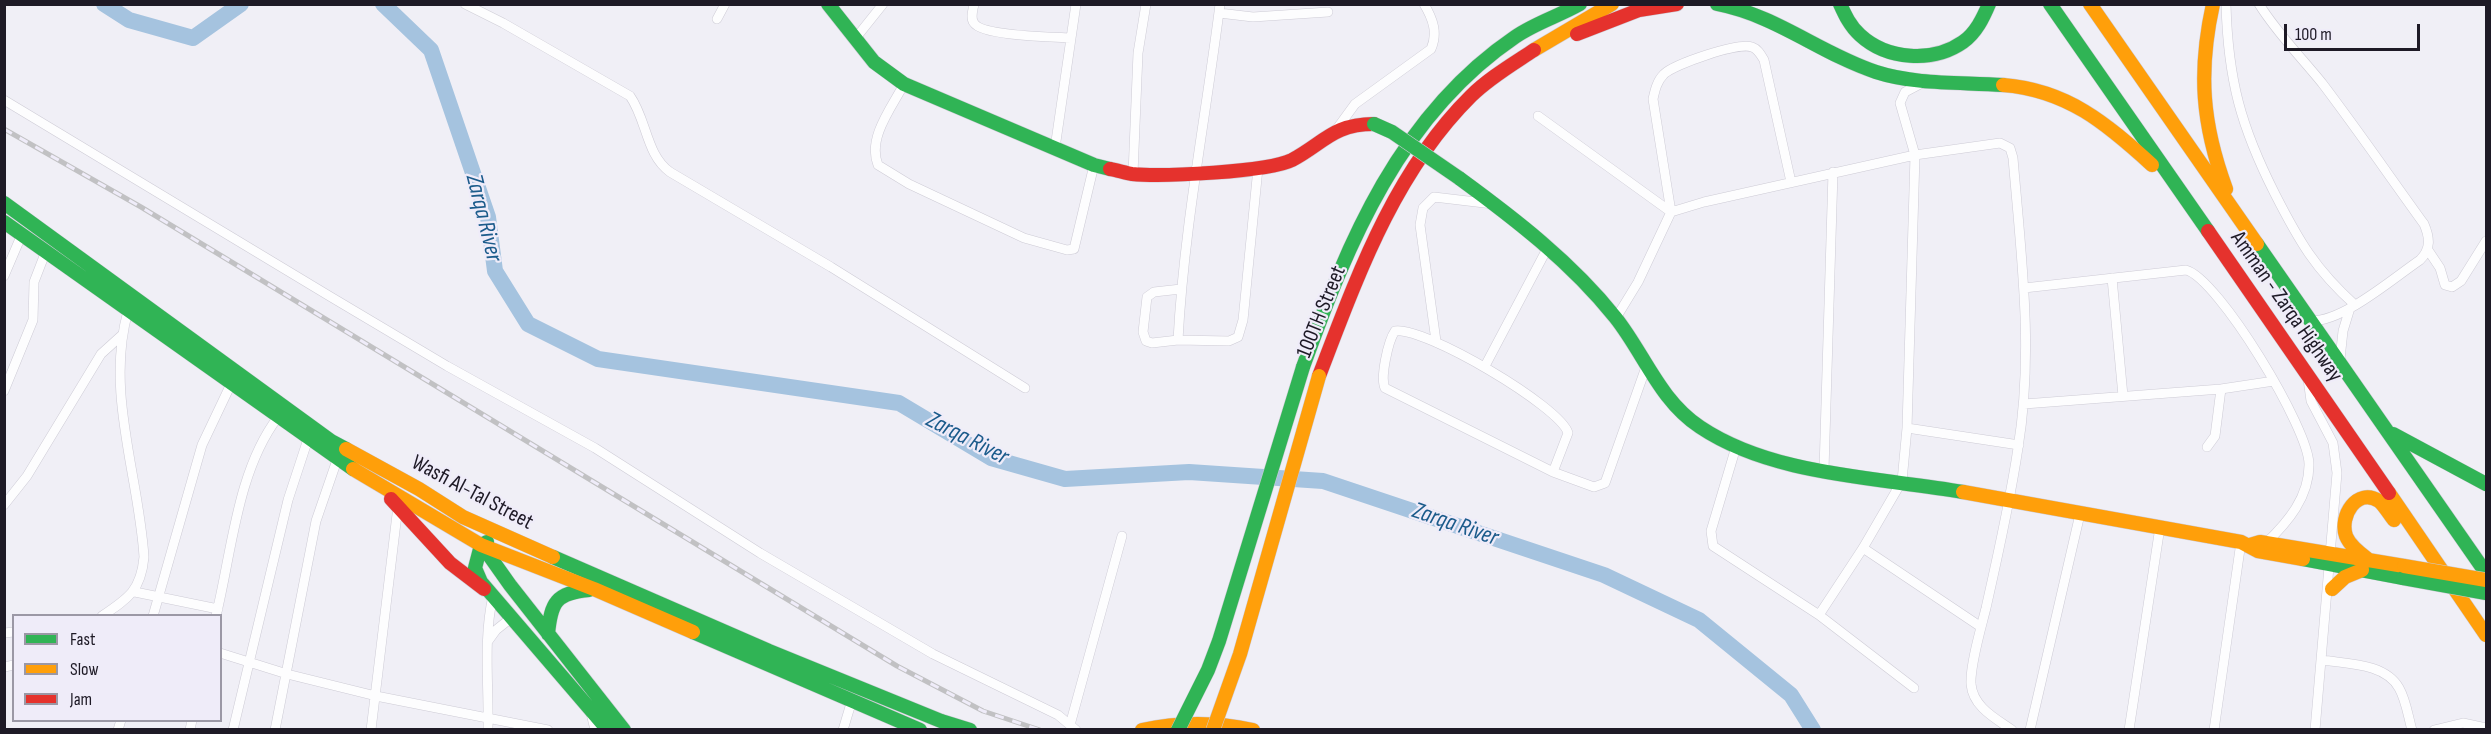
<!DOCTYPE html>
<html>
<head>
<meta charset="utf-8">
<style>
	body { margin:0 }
	#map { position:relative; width:2491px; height:734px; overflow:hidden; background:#f0eff6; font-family:"Sofia Sans Condensed",sans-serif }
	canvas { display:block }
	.frame { position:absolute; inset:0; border:6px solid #1e1a26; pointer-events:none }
	.legend { position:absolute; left:12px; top:614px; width:210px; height:108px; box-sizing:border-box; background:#efecf9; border:2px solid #9b98a5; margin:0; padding:8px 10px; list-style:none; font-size:18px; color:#1e1a26 }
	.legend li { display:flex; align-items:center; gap:12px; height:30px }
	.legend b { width:30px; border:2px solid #9b98a5 }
	.scale { position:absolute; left:2284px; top:24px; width:136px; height:27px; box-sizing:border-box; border:3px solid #1e1a26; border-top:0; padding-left:8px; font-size:18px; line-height:21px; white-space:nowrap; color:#1e1a26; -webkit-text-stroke:4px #efecf9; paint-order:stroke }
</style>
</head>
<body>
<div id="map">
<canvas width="2491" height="734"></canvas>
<div class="frame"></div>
<ul class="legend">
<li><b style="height:8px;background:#30b455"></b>Fast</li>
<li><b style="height:8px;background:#ff9f0a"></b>Slow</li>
<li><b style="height:8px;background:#e5322d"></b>Jam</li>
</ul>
<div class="scale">100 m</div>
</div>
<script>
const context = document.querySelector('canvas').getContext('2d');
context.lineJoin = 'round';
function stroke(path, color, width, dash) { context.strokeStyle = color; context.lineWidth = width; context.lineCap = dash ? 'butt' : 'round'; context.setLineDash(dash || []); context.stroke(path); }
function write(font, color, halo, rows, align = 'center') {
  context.font = font + ' "Sofia Sans Condensed",sans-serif'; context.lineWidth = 4.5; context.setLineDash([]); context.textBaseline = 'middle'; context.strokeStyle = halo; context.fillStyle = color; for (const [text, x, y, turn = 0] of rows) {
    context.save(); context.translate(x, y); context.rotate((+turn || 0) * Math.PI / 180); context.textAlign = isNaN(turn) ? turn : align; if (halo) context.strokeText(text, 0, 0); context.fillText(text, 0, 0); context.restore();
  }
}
stroke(new Path2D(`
	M104 4 129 20 193 38 241 4
	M383 4 431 50 488 217 495 271 528 324 598 359 899 403 991 458 1065 479 1189 472 1323 481 1604 575 1699 620 1791 695 1813 730`), '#a5c3df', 16);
const street = new Path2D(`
	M465 4 503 23 630 96C647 120 646 155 670 172L831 267 1025 388
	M974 4C973 10 970 18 974 23 982 36 1054 37 1071 38
	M2226 4C2228 80 2241 127 2275 194 2299 241 2315 269 2355 305
	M2259 4C2277 33 2301 57 2322 83 2357 129 2390 177 2424 224 2430 238 2431 249 2420 260 2392 279 2344 321 2311 321
	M1219 13 1253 17 1328 12
	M717 19 725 4
	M855 39 883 4
	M904 84C892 107 867 138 878 165L909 184 1024 238 1067 250 1074 249 1094 165
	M4 100 331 297 447 366 595 448 760 553 933 654 1058 715 1076 730
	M1538 116 1671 212
	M1336 130 1355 104 1431 49C1438 33 1433 19 1424 4
	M1055 148 1076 4
	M1133 174 1138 53 1146 4
	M1671 212 1653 99C1655 90 1657 81 1664 74 1675 64 1738 42 1752 47 1758 49 1761 55 1764 60L1791 182
	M2428 250 2440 268 2445 285 2452 287 2461 281 2486 241
	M4 276 22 234
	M2112 278 2123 396
	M2024 288 2186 270C2218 278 2310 430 2309 465 2309 497 2288 522 2266 543
	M1181 289 1154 292 1147 297 1143 332 1146 341 1152 343 1178 340 1229 341 1238 337 1243 320 1258 168
	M1616 318 1638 282 1671 212 1704 202 1915 155 2000 143 2010 148 2013 158C2021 254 2034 351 2018 448 2010 502 1998 555 1986 608 1981 628 1970 665 1971 684 1973 707 1995 718 2012 730
	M1395 331C1424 326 1561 407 1568 433L1553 472 1385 388C1380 378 1388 341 1395 331Z
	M1178 340C1184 227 1206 116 1220 4
	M1436 341 1420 225 1423 208 1434 197 1493 204
	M2340 359 2343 331 2350 308
	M1485 366 1548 247
	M2308 379 2311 401 2333 443 2337 473 2315 730
	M4 391 33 320 34 282 46 251
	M2024 404 2221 389 2274 381
	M1907 428 2019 445
	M1736 447 1711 531 1713 546 1819 615 1914 688
	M2207 447 2215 436 2221 389
	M1824 470 1833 172
	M1553 472 1594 487 1605 483 1646 367
	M4 505 27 476 101 354 122 335
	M1863 548 1981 627
	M135 592 218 609
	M1819 615 1863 548 1902 481 1907 428 1915 155 1900 103 1905 92 1922 83
	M102 616C129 598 141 590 144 557 139 476 105 392 128 311
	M153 616 202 445 231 384
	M216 616C232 551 237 471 278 417
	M4 633 14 632
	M488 641 496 630 511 618
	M220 653 287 674 376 696 548 730
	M2322 660C2347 664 2385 663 2399 688 2406 700 2408 716 2412 730
	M4 667 14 665
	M591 713 595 730
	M1070 725 1122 536
	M118 730 121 720
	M190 730 192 720
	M233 730 288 500 308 439
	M275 730 316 521 337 460
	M371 730 398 506
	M488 730C489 685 483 639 493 596
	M843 730 852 700
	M2030 730 2080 514
	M2129 730 2160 527
	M2214 730 2241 542
	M2434 730 2463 723 2486 728`);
const fast = new Path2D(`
	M828 4 874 62 904 84 1094 165 1110 169
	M1717 4C1778 16 1819 53 1876 72 1916 85 1962 82 2003 85
	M1840 4C1845 15 1850 26 1860 35 1887 60 1933 63 1963 42 1976 33 1983 18 1989 4
	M2050 4 2208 231
	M1459 178C1515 219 1571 262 1615 317 1644 353 1659 400 1700 427 1773 476 1878 477 1963 492
	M4 203 331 441 346 449
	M4 222 353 469
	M2257 244 2486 573
	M1303 367C1348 242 1400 115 1515 37 1535 23 1559 16 1580 4
	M2393 434 2486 484
	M487 542 481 545 475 568 481 582 608 730
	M481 544 510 585 624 730
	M553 557 769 651 941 721 970 730
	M2303 559 2403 578
	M693 632 920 730
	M548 634C551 602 556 593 589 590`);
const slow = new Path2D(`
	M2090 4 2257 244
	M2213 4C2198 72 2202 124 2226 189
	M1534 50 1612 4
	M2003 85C2067 90 2106 123 2152 165
	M346 449 419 489 463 517 553 557
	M353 469 481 545 594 589 693 632
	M1963 492 2241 542 2258 551 2303 559
	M2389 493 2486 635
	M2250 545 2260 542 2404 566
	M2369 560C2360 553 2350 546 2346 536 2339 516 2357 487 2379 501 2385 506 2389 514 2394 520
	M2332 589 2345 577 2362 570
	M1142 730C1179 722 1216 722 1253 730`);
const jam = new Path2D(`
	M1577 34 1639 10 1677 4
	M1110 169C1117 170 1125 173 1132 174 1161 177 1268 172 1292 160 1324 143 1333 124 1374 124
	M2208 231 2389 493
	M1319 376C1357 277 1394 172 1471 96 1489 78 1513 64 1534 50
	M391 499 450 563 484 589`);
stroke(street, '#cdcbd5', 10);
stroke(fast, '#cdcbd5', 15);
stroke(slow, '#cdcbd5', 15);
stroke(jam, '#cdcbd5', 15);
stroke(street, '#fdfdfe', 9);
stroke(fast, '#30b455', 14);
stroke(slow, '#ff9f0a', 14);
stroke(jam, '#e5322d', 14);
const rail = new Path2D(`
	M4 129 141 207 897 666 983 711 1040 730`);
stroke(rail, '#c1c1c3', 5);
stroke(rail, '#efecf9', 3, [9]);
const fastBridge = new Path2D(`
	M1374 124 1392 132 1459 178
	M2403 578 2486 593
	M1178 730 1208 670 1219 641 1303 367`);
const slowBridge = new Path2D(`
	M2404 566 2486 580
	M1213 730 1240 654 1319 376`);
stroke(fastBridge, '#cdcbd5', 15, []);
stroke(slowBridge, '#cdcbd5', 15, []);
stroke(fastBridge, '#30b455', 14);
stroke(slowBridge, '#ff9f0a', 14);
write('22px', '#1e1a26', '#efecf9', [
	["Amman - Zarqa Highway",2286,307,55],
	["100TH Street",1322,312,-68],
	["Wasfi Al-Tal Street",472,493,28]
]);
write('italic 24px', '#1b5b8b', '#efecf9', [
	["Zarqa River",483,218,76],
	["Zarqa River",967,439,27],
	["Zarqa River",1455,525,19]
]);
</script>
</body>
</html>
